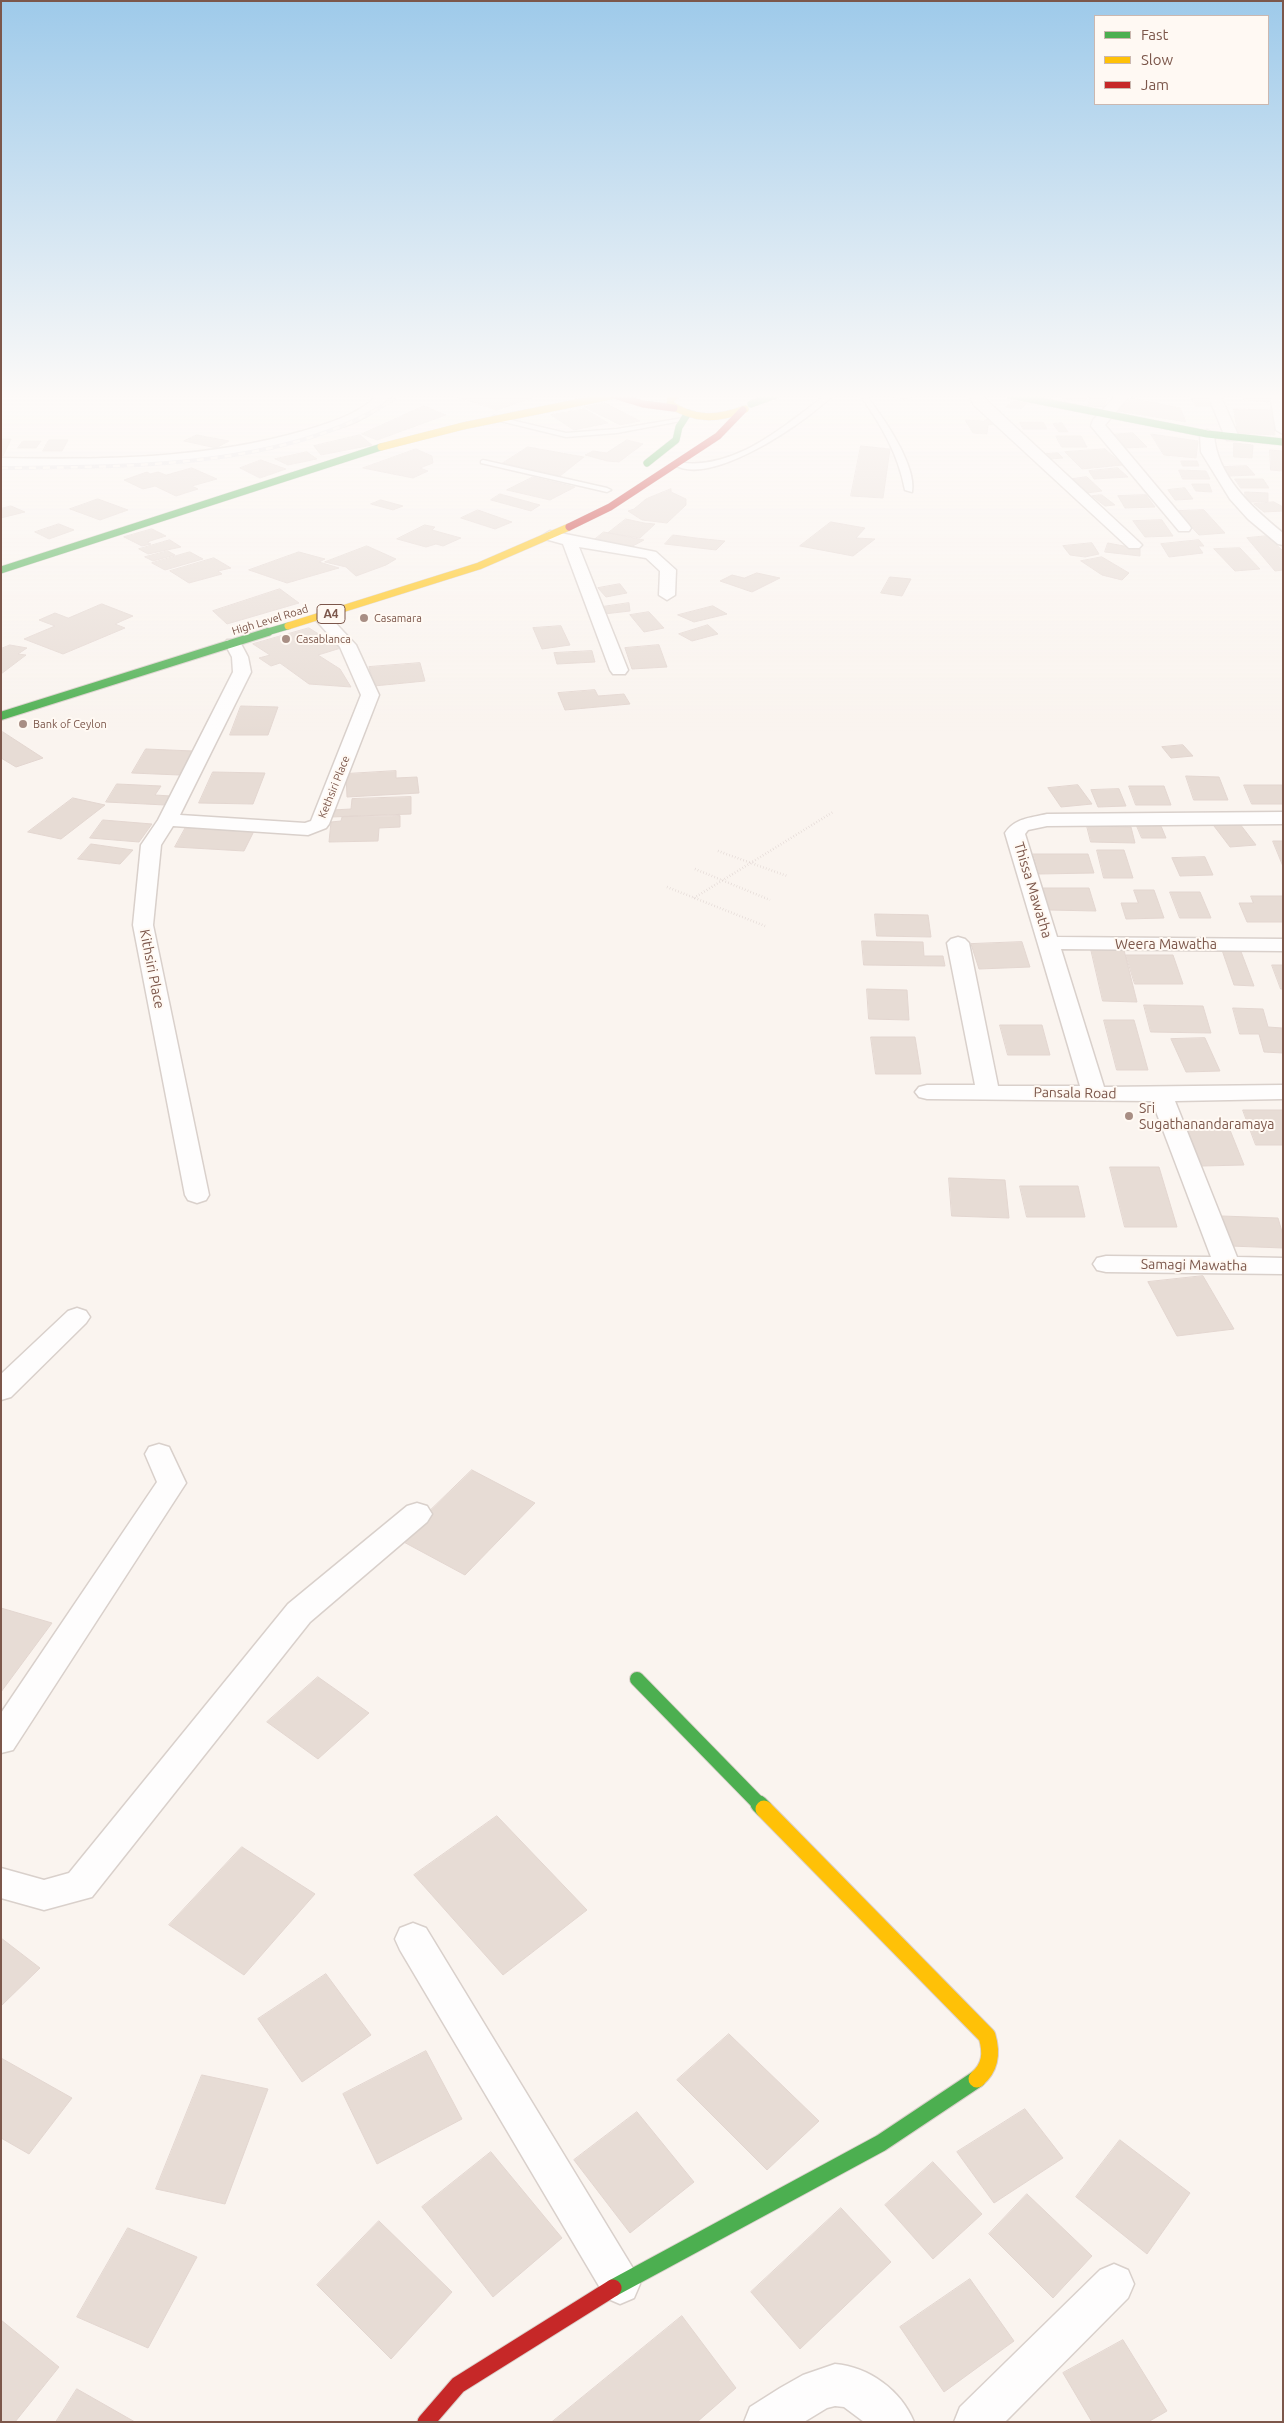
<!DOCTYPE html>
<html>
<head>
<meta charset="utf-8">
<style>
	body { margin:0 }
	#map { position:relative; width:1284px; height:2423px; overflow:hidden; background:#faf4ef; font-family:Ubuntu,sans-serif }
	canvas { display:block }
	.frame { position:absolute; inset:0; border:2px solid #7c574b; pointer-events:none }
	.legend { position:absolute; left:1094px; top:15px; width:175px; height:90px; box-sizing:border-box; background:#fff9f3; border:1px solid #cbb8b0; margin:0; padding:6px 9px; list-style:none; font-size:15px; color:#7c574b }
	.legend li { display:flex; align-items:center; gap:10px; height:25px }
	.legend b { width:25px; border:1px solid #cbb8b0 }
</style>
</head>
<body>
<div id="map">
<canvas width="1284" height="2423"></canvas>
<div class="frame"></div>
<ul class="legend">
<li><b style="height:6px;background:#4caf50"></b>Fast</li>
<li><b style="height:6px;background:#ffc107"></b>Slow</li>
<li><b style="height:6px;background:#c62828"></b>Jam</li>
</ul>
</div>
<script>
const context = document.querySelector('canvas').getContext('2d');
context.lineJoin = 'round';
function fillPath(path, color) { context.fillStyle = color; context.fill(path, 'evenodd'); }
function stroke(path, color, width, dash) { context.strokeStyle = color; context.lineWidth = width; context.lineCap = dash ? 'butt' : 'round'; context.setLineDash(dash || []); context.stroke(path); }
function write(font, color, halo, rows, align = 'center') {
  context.font = font + ' Ubuntu,sans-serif'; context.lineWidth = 4; context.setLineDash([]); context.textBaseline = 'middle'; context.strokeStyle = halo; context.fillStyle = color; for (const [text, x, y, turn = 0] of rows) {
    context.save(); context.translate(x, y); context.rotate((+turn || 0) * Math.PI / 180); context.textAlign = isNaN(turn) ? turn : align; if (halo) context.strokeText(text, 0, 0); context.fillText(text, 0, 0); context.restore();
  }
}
const building = new Path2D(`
	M452 395H532V398L497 410Z
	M884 395H918L905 399Z
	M1065 395H1088L1085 401 1063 399Z
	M1091 395 1108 396 1104 407 1088 406Z
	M1190 395H1210L1217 406H1196Z
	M1244 395H1272L1273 402 1244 400Z
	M1131 398 1180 408 1186 422 1118 411Z
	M1013 401 1027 403 1021 409 1006 407Z
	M605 403 640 421 620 425 585 407Z
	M424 406 446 415 377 440 362 434Z
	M585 409 608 423 574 430 551 415Z
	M1234 409 1272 410 1275 435 1238 433Z
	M992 418 999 424 988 425 987 434 973 433 965 420 983 421Z
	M1020 422H1043L1047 429H1023Z
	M1062 423 1068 432H1059L1053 424Z
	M1133 433 1147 447 1124 448 1110 435Z
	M1151 434 1198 441 1196 458 1164 455Z
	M197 435 229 441 216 448 184 441Z
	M360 435 372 445 321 455 314 446Z
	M1056 436H1081L1087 447H1062Z
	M1 439H11L3 456H1Z
	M49 440H68L62 451H43Z
	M627 440 643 444 619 462 607 461 585 455 593 451 606 453Z
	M23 441H41L36 448H18Z
	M1234 443 1253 445 1252 458 1234 457Z
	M861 446 890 449 883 498 851 496Z
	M528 447 584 457 560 476 503 463Z
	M416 449 432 456 433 463 420 468 428 471 413 478 363 468Z
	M1105 449 1123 465 1082 469 1065 452Z
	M1270 450 1283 451V471L1271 470Z
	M307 452 317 459 288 465 275 459Z
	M1058 453 1063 458 1050 459 1045 454Z
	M261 460 286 469 260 478 240 468Z
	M1181 461H1197L1199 466H1183Z
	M1247 466 1255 475 1229 476 1221 467Z
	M192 468 217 479 192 486 198 489 176 496 155 486 143 489 124 480 147 472 150 474 158 472 166 475Z
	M1118 468 1128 477 1094 479 1089 471Z
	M1179 470 1206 471 1210 479H1183Z
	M533 477 575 487 550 500 507 490Z
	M1087 477 1102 491 1087 493 1072 479Z
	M1235 479H1263L1269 488H1241Z
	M1192 484H1209L1212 492 1196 491Z
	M1185 488 1193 499 1175 500 1168 490Z
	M671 489V492L686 499V505L667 523 642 520 628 511 634 509 646 499Z
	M1245 492 1268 493V502H1246Z
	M500 494 540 505 531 511 491 500Z
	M1102 495 1115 505 1105 506 1092 496Z
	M1146 495 1155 507 1125 508 1118 496Z
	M98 499 128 510 100 520 70 509Z
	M381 500 403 506 393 510 371 504Z
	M1274 502 1283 507V511L1264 512 1254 504Z
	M11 506 25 512 1 518V509Z
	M478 510 512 522 495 529 461 518Z
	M1204 510 1225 533 1199 535 1176 511Z
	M626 519 644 523 655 524 640 538 608 533Z
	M1162 520 1173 536 1145 537 1133 521Z
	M831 522 865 528 856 538 875 539 853 556 800 546Z
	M59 524 74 530 49 539 35 532Z
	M425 525 435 527 432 530 461 538 443 546 436 544 426 547 397 539Z
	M152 529 166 536 147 542 151 544 142 546 124 537Z
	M604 532 644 540 629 548 594 540Z
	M673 535 696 538 725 541 716 550 665 544Z
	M1267 536 1283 551V570L1275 571 1247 538Z
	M170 540 181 547 148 554 139 549Z
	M1199 540 1204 546H1198L1203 553 1169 557 1161 544Z
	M1092 543 1099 554 1085 557 1070 555 1063 546Z
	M1108 543 1140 549V556L1105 552Z
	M367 546 396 559 386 565 356 576 346 567 325 562Z
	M1240 548 1260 569 1235 571 1214 549Z
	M168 551 175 555 153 561 145 557Z
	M190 552 203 559 165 570 152 563Z
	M299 552 325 559 319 562 339 568 287 583 249 570Z
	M1102 557 1129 573 1122 580 1102 575 1081 561Z
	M214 558 231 568 218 571 222 574 189 583 170 571Z
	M757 573 780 578 752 592 720 581 732 575 744 578Z
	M890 577 911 579 902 596 881 593Z
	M620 584 627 593 606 597 598 588Z
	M280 589 299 603 227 624 213 611Z
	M629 603 630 611 604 614 602 607Z
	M102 604 133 616 115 624 125 628 63 654 24 639 55 626 39 620 55 613 68 618Z
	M713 606 727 614 694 622 678 615Z
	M649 612 664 628 644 632 630 615Z
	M708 625 718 634 692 641 679 634Z
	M561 626 570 645 542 649 533 628Z
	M309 628 341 648 318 655 340 669 351 687 309 684 280 663 271 666 259 658 270 655 253 644Z
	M10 645 27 648 18 654 26 655 1 674V649Z
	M659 645 667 667 632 669 625 648Z
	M592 651 595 662 557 664 554 653Z
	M420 663 425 681 374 686 369 667Z
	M595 690 598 696 624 694 630 704 565 710 558 693Z
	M241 706 278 707 268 735H230Z
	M3 732 43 758 16 767 1 758V733Z
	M1183 745 1193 756 1171 758 1162 747Z
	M146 749 193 751 179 775 132 773Z
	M396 771V778L417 777 419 793 347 797 346 774Z
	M213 772 265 773 253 804 199 803Z
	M1186 776 1219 777 1228 800H1194Z
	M117 784 161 786 155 795 171 796 165 805 106 802Z
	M1078 785 1092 804 1061 807 1048 788Z
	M1244 785H1282L1283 804H1252Z
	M1129 786H1164L1171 805H1136Z
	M1119 789 1126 806 1098 807 1091 790Z
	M411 797V814L331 817 332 810 351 809 352 799Z
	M73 798 105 805 61 839 28 832Z
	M400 816V827L379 828 378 841 329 842 331 822 341 821 342 817Z
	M103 820 152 824 139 842 90 838Z
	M1240 824 1256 845 1230 847 1214 826Z
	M1087 826 1131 827 1135 843 1091 842Z
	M1137 826H1161L1166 838H1142Z
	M186 827 254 831 244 851 175 847Z
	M1273 841H1283V866Z
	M91 844 133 850 120 864 78 859Z
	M1097 850H1124L1133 878H1104Z
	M1033 854H1088L1094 873 1039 874Z
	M1205 857 1213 875 1180 876 1172 858Z
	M1043 888H1089L1096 911 1049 910Z
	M1134 890H1154L1164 918 1126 919 1121 903H1138Z
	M1170 892H1200L1211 918H1180Z
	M1251 896H1283V922H1247L1239 903H1253Z
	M875 914 928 915 931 937 877 936Z
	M862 941 923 942 924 956H943L945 966 864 965Z
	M1022 942 1030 967 979 969 971 944Z
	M1091 949 1124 950 1137 1002 1103 1001Z
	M1240 949 1254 986 1234 985 1222 950Z
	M1126 955H1173L1183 984H1135Z
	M1272 965H1283V989H1281Z
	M867 989 907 990 909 1020 869 1019Z
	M1144 1005 1203 1006 1211 1033 1151 1032Z
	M1233 1008 1263 1009 1268 1027 1282 1028 1283 1053 1264 1052 1259 1034H1240Z
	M1104 1020H1134L1148 1070H1117Z
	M1000 1025H1042L1050 1055H1008Z
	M871 1037H915L921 1074H876Z
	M1205 1038 1220 1071 1186 1072 1171 1039Z
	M1243 1110H1283V1145H1256Z
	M1230 1130 1244 1165 1202 1166 1188 1131Z
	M1110 1167H1159L1177 1227H1125Z
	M949 1178 1005 1180 1009 1218 952 1216Z
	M1020 1186H1078L1085 1217H1027Z
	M1222 1216 1278 1218 1283 1235V1248L1230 1246Z
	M1203 1276 1234 1329 1177 1336 1148 1282Z
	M472 1470 535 1503 465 1575 400 1540Z
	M1 1608 52 1623 1 1692Z
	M318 1677 369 1713 318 1759 267 1722Z
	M497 1816 587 1910 503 1975 414 1875Z
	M242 1847 315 1894 244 1975 169 1925Z
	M1 1938 40 1968 1 2006Z
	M326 1974 371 2035 302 2082 258 2019Z
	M729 2034 819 2121 767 2170 677 2080Z
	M426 2051 462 2119 377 2164 343 2094Z
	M1 2058 72 2098 29 2154 1 2138Z
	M202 2075 268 2089 225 2204 156 2189Z
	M1025 2109 1063 2158 994 2203 957 2152Z
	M637 2112 694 2182 630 2233 574 2160Z
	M1120 2140 1190 2193 1147 2254 1076 2197Z
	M491 2152 562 2238 493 2297 422 2207Z
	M933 2162 982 2214 933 2259 885 2205Z
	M1027 2194 1092 2256 1053 2298 989 2234Z
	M841 2208 891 2262 800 2349 751 2292Z
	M379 2221 452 2292 391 2359 317 2285Z
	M128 2228 197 2257 148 2348 77 2317Z
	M970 2279 1014 2341 944 2392 900 2327Z
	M682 2316 736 2388 697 2422H552Z
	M1 2320 59 2367 15 2422H1Z
	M1123 2340 1167 2411 1148 2422H1092L1063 2373Z
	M77 2389 135 2422H56Z`);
fillPath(building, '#e7dcd5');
stroke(building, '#e3d6d0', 1);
const lane = new Path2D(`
	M826 395H833C806 422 710 489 673 464L676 462C734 472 782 427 826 395Z
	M860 395H866C882 416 917 465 912 492L905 490C898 453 881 425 860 395Z
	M494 416 566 433 617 429 683 418 686 420 617 433 566 437 492 419V417Z
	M483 460 607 488 611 490 607 492 481 463V461Z`);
const street = new Path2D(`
	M378 395H391C374 419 342 428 315 435 213 465 108 468 1 466V458C103 460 205 459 303 431 329 423 358 415 378 395Z
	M969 395H981L1139 542 1142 545 1139 548H1129L974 405Z
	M1117 395H1130L1105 425 1189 525 1191 528 1189 531H1179L1091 426 1093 420Z
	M1208 395H1220L1239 437 1237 440H1227L1225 437Z
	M1270 395H1282L1283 434 1276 430Z
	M1207 430 1214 434C1216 475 1252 508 1283 533V545L1278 544 1248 519 1230 499 1201 452 1200 434Z
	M550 531 656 552 676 570 675 595 667 600 659 595 660 571 646 558 579 547 628 670 625 674H613L610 670 563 544 545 539 542 536Z
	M321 612 327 614 356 645 379 695 329 824 326 828 308 835 173 826 161 845 153 925 209 1195 206 1200 197 1203 188 1200 185 1195 133 925 141 845 158 820 233 672 232 657 225 644 227 640H239L248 657 251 672 180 815 305 823 311 821 361 695 340 647 313 617Z
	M1283 812V824L1047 826 1028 830 1025 834 1057 937 1283 939V951L1061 949 1104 1087 1283 1085V1099L1175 1101 1237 1257 1283 1258V1274L1106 1272 1097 1270 1093 1264 1097 1258 1106 1256 1211 1257 1152 1101 927 1099 919 1097 915 1092 919 1087 927 1085H975L947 943 951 939 958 937 965 939 969 943 998 1086H1080L1005 833C1015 818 1030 818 1047 814Z
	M77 1308 86 1311 90 1317 86 1323 11 1397 1 1400V1374L68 1311Z
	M159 1444 169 1447 186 1483 13 1750 1 1753V1713L157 1482 145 1454 149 1447Z
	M417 1503 427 1506 432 1514 427 1522 310 1622 92 1897 44 1910 1 1898V1868L44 1880 69 1873 288 1604 407 1506Z
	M413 1923 426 1928 634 2270 640 2284 634 2298 620 2304 606 2298 400 1950 395 1939 400 1928Z
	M1114 2264 1128 2270 1134 2284 1128 2298 1005 2422H954L960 2407 1100 2270Z
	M835 2364C869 2367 901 2390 914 2422H864L844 2407 835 2406 827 2408 804 2422H744L750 2407 780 2388 803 2375Z`);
const fastFar3 = new Path2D(`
	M1010 395 1207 434 1283 442
	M751 404 776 395
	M647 463 676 440 679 427 688 413
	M1 570 381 447
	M264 633 288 626`);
const fastFar2 = new Path2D(`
	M1 716 268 632`);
const fastFar1 = new Path2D(`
	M637 1679 761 1806`);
const fast = new Path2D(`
	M759 1804 764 1809
	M613 2288 881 2143 977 2079`);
const slowFar1 = new Path2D(`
	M676 395 671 399 670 404C694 421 719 419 745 409
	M381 447 463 426 615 395
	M288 626 479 566 569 527`);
const slow = new Path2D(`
	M764 1809 987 2036C992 2053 991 2067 977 2079`);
const jamFar1 = new Path2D(`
	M614 395 643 404 674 408
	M569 527 610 507 718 436 743 410`);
const jam = new Path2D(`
	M426 2422 458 2385 613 2288`);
stroke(lane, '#d9d0cb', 3);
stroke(street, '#d9d0cb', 3);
stroke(fastFar3, '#dad0cb', 8);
stroke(fastFar2, '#dad0cb', 10);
stroke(fastFar1, '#dad0cb', 16);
stroke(fast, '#dad0cb', 19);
stroke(slowFar1, '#dad0cb', 8);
stroke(slow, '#dad0cb', 19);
stroke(jamFar1, '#dad0cb', 8);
stroke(jam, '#dad0cb', 19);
stroke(new Path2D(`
	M718 851 787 876
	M695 869 770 900
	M667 887 765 926
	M694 898 833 812`), '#ddd2cf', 2.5, [0.5, 2.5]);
fillPath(lane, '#fefdfd');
fillPath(street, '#fefdfd');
stroke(fastFar3, '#4caf50', 7);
stroke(fastFar2, '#4caf50', 8);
stroke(fastFar1, '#4caf50', 14);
stroke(fast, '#4caf50', 17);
stroke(slowFar1, '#ffc107', 7);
stroke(slow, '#ffc107', 17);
stroke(jamFar1, '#c62828', 7);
stroke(jam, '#c62828', 17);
const rail = new Path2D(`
	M1 468C124 467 295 469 399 395`);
stroke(rail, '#e6e3e6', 4);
stroke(rail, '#fff9f3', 2.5, [7]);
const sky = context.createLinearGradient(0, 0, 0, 734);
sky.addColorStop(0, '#9ecaea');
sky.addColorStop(0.54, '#fdfaf8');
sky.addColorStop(1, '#fdfaf800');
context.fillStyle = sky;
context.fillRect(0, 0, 1284, 734);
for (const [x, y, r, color] of [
	[364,618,5,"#a88e84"],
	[286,639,5,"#a88e84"],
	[23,724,5,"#a88e84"],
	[1129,1116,5,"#a88e84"]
]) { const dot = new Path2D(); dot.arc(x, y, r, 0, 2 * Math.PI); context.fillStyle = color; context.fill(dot); stroke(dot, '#fff9f3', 2); }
write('11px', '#7c574b', '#fff9f3', [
	["Casamara",374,618],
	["Casablanca",296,639],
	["Bank of Ceylon",33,724]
], 'left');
write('11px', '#7c574b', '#fff9f3', [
	["High Level Road",270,620,-17],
	["Kethsiri Place",334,787,-68]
]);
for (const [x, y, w] of [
	[331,614,28]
]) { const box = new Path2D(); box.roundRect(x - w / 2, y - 9.5, w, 19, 4); context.fillStyle = '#fff9f3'; context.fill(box); stroke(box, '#7c574b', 1); }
write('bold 12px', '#7c574b', null, [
	["A4",331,614]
]);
write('14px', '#7c574b', '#fff9f3', [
	["Thissa Mawatha",1033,890,73],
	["Weera Mawatha",1166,944],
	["Kithsiri Place",152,969,79],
	["Pansala Road",1075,1093,1],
	["Samagi Mawatha",1194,1265,1]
]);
write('14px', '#7c574b', '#fff9f3', [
	["Sri",1139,1108],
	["Sugathanandaramaya",1139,1124]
], 'left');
</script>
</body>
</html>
